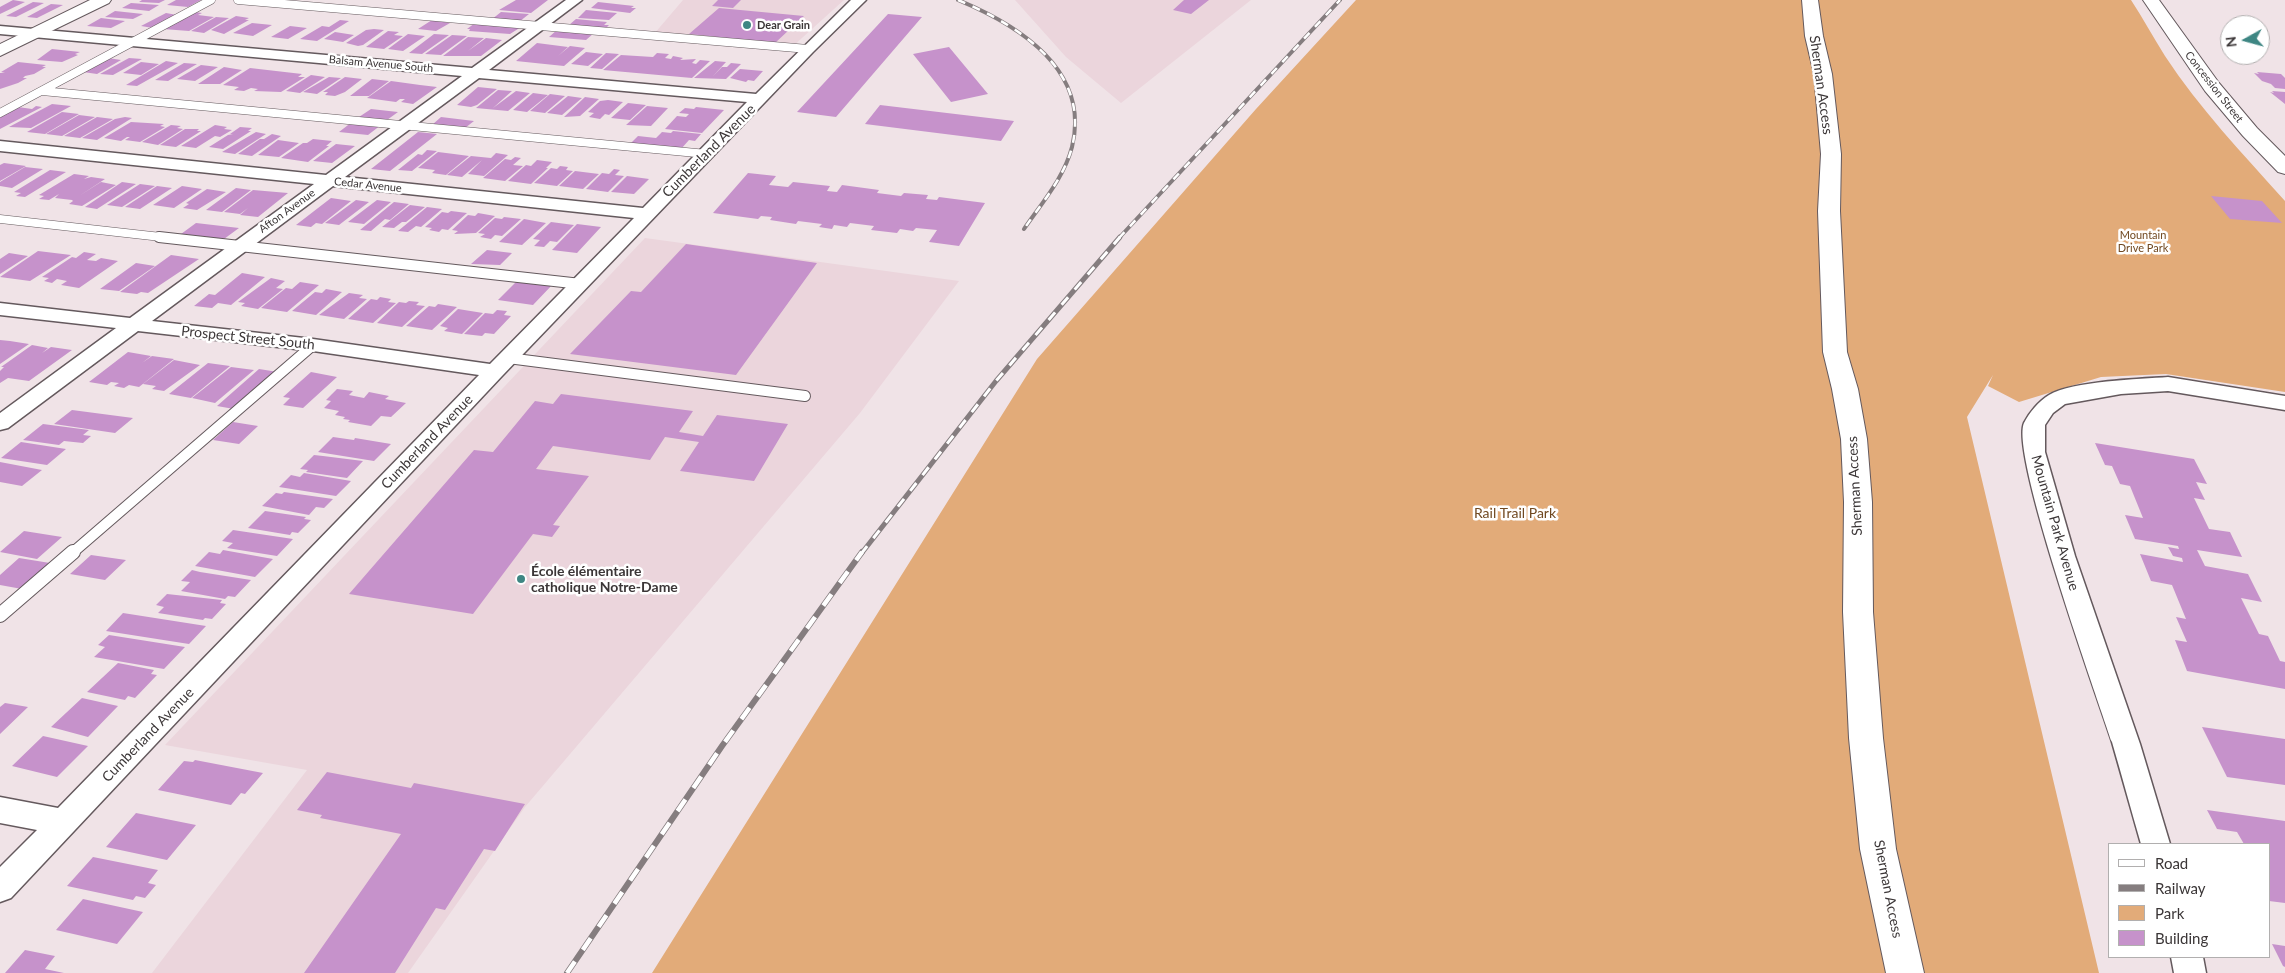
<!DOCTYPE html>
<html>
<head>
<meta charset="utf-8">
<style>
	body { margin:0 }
	#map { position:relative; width:2285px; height:973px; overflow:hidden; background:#f0e3e7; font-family:Lato,sans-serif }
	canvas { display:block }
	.legend { position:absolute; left:2108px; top:843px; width:162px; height:115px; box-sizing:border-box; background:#fff; border:1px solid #b1afaf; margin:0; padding:6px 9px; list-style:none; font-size:15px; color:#3b3637 }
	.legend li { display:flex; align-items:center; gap:10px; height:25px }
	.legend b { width:25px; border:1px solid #b1afaf }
	.north { position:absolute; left:2220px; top:15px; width:50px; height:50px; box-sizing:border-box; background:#fff; border:1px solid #b1afaf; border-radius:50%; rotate:263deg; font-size:14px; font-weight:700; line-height:20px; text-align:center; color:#3b3637 }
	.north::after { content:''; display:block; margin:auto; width:18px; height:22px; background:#3e8683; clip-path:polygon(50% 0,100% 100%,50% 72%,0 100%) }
</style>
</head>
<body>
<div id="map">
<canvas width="2285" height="973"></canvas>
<ul class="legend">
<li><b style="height:6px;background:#fff"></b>Road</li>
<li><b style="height:6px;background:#857d7f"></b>Railway</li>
<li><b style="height:14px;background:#e2ab79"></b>Park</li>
<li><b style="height:14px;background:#c692cb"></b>Building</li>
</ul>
<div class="north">N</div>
</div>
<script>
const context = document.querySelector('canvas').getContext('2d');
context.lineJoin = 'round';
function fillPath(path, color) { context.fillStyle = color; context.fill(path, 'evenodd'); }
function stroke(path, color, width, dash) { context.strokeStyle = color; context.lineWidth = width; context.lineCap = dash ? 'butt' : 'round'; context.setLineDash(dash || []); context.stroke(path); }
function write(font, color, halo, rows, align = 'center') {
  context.font = font + ' Lato,sans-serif'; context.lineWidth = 5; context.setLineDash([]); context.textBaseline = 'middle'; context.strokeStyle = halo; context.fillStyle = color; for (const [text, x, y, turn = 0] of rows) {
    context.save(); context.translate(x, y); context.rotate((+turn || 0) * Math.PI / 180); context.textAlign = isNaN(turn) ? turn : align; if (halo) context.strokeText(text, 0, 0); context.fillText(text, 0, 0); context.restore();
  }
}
fillPath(new Path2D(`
	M683 0H844L792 47 654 34Z
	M1015 0H1251L1121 103 1066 57Z
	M645 238 959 281 860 413 525 807 408 973H152L307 770 165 745Z`), '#ebd5dc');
fillPath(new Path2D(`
	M1356 0H2131C2143 18 2153 37 2165 56 2199 108 2243 154 2285 201V392L2166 374 2101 377 2019 402 1988 386 1993 375 1967 417 2099 973H652L1037 359 1256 109Z`), '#e2ab79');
fillPath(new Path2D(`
	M13 0 25 2 0 14V7Z
	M142 0H165L159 3 139 2Z
	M176 0H201L188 7 167 5Z
	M516 0H548L531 13 499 10Z
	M718 0H741L733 8 712 6Z
	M1184 0H1209L1191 14 1173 10Z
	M33 2 44 3 16 17 6 16Z
	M598 2 634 6 631 8H636L630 13 591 8Z
	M131 3 159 5 149 11 122 8Z
	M51 4 63 5 37 18 27 17Z
	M719 8 804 16 775 43 689 34Z
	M586 10 617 13 609 20 578 18Z
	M115 11 143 14 133 19 105 17Z
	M195 12 202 13 198 15 214 17 189 31 163 29Z
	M501 12 529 14 519 22 491 20Z
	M166 13 177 15 153 28 141 26Z
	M888 14 922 17 836 117 797 112Z
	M236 16 249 18 245 20H249L224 34 211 30Z
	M216 17 229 18 204 33 191 31Z
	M101 18 125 21 111 28 87 26Z
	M576 19 607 22 604 25H609L605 29 569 25Z
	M340 20 349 21 317 41 300 39 322 26 329 27Z
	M432 20 450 23 436 31 418 29Z
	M252 23 272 25 253 36 233 33Z
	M475 23 521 27 510 34 469 31 470 29H467Z
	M290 26 307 28 288 39 271 37Z
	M374 29 384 30 363 45 358 46 346 43 366 30Z
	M557 30 594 33 586 40 549 37Z
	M388 31 399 32 394 35 403 36 384 49 366 47Z
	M335 32 354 35 343 42 324 39Z
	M408 34 425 36 403 51 388 49Z
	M434 34 449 35 422 54 409 53Z
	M452 35 467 36 441 55 425 54Z
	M468 37 484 38 468 51 486 38 502 40 481 56H443Z
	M537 43 568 47 558 56 570 46 585 48 564 66 516 61Z
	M949 47 988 94 951 102 913 54Z
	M52 49 80 52 75 54 78 55 62 62 37 60Z
	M586 52 603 54 588 66 571 64Z
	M606 53 619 54 602 69 590 68Z
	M657 53 669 54 665 58 671 59 673 56 683 58 680 60 696 59 692 63 696 64 700 60 710 61 692 78 603 70 621 55 653 57Z
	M108 58 121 60 97 74 83 72Z
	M129 58 142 59 113 75 100 74Z
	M166 61 178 63 137 86 126 85Z
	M715 61 726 62 713 76 722 67H727L731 63 741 64 726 79 694 78Z
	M18 62 46 65 42 67H46L34 74 25 76 23 78H27L18 83 0 89V73H5L1 72Z
	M141 62 159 64 141 75 123 73Z
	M184 63 197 64 168 81 155 80Z
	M201 65 218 67 195 81 177 79Z
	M224 67 242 70 220 84H198Z
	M250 68 302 74 298 77H305L281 92 254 91 258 89 251 88 244 91 234 90 239 87 223 85Z
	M740 69 763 71 754 81 748 80 746 82 730 78Z
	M2257 72 2281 74 2285 78V89L2275 88 2271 84 2262 81 2254 73 2259 74Z
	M311 75 325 77 300 93 286 91Z
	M329 77 341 78 317 94 303 92Z
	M345 77 362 79 345 92 335 96 325 95 328 92H323Z
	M372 79 389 81 369 96H350Z
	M391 81 420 85 437 87 413 104 401 102 405 99H400L396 102 367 98Z
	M478 87 497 89 477 105 471 107 457 105Z
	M498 90 512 91 493 108 516 91 530 93 508 111 476 108Z
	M2272 91 2285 92V104L2270 92 2274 93Z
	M533 93 548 95 527 112 513 110Z
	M550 94 565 96 545 113 530 111Z
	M568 96 582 98 562 115 547 113Z
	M585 97 599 99 580 116 564 117Z
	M608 100 623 102 609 115 605 114 600 119 589 117 594 113 588 112 600 101Z
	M628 103 646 105 630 120 611 118Z
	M52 104 71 106 31 128 9 127Z
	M880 105 1014 121 1001 141 865 124Z
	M36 106 42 107 0 129V117L18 107 32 109Z
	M647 106 668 108 651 126 626 125Z
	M696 107 724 110 702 133 665 129 677 116 686 117 689 114 679 113 685 108 694 109Z
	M371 109 398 112 387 120 359 117Z
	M62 112 79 114 45 134 27 132Z
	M79 115 95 117 62 136 46 134Z
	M97 117 113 119 80 138 64 136Z
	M125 117 132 118 97 140 82 138 115 119Z
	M441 117 474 121 465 128 432 125Z
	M131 122 164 124 160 126 165 127 140 142 125 140 130 137H127L121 141 104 138Z
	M352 122 381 125 368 135 339 132Z
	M171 125 181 126 177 128 183 129 158 145 142 142Z
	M215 125 227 127 224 129 232 130 220 137 215 136 196 148 181 146Z
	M240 127 252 128 248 131H251L223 149 209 147 228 135 233 134H230Z
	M185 129H199L197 131H201L176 147 160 145Z
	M673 131 701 134 695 141 689 140 681 149 630 144 638 136 656 138 662 132 671 133Z
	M256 132 266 134 235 154 222 152Z
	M418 132 437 134 390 171 371 169Z
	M272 134 281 136 252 156 238 154 260 139H264Z
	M313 139 332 141 326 146H329L308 162 281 158 303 143H307Z
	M278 140 299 143 279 157 258 155Z
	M336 144 355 146 332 163 313 161Z
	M427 150 437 151 412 171 398 170 418 154 422 155Z
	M438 152 454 154 469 156 446 175 432 173 435 170 418 168Z
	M496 153 508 155 484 176 468 174 482 160 462 177 447 175 471 156 491 158Z
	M515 157 521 158 513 165 523 166 505 181 483 178 505 159 511 160Z
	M537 160 552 162 546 168H548L531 184 508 181 526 165 531 166Z
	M4 163 26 166 0 181V165Z
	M560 166 568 167 566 170 573 171 557 186 534 183 551 168 557 169Z
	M25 167 43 169 12 188 0 186V182Z
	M614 169 620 170 615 175 624 176 608 192 586 189 602 173 609 174Z
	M50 170 66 172 25 197 16 196 21 193 14 192Z
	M575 171 599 174 583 189 559 186Z
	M748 173 776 176 769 185 788 187 793 182 830 186 827 191 837 192 842 185 879 190 877 193 901 196 904 193 928 195 926 199 937 200 939 197 985 203 959 246 929 242 937 230 916 228 913 231 900 229 897 233 871 230 874 226 850 223 847 227 834 225 832 229 819 227 822 224 798 221 796 224 770 220 772 217 761 216 758 219 713 213Z
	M74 174 89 176 84 179 91 177 105 179 79 196 101 182 116 185 82 206 69 204 73 201 72 200 55 198 59 194 49 200 39 199 44 196 39 195Z
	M627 176 649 179 634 194 611 192Z
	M122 182 136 184 97 209 85 207Z
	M140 184 155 186 122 207 107 205Z
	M157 186 172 188 140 209 125 207Z
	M182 186 202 189 174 208 153 205Z
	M236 188 251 190 222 212 206 210Z
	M207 189 226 192 197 210 183 208 189 204 186 203Z
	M253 190 288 193 258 217 240 215 248 208 240 214 224 212Z
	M2211 196 2262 201 2282 223 2230 219Z
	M331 198 351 201 322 224 316 223 311 227 296 225Z
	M356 200 369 202 339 225 325 223Z
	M377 200 391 202 364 224 348 222Z
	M394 202 409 204 390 220 385 219 371 231 360 230Z
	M410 205 425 207 406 222H402L394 228 382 227Z
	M427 207 442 209 421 227 416 226 408 232 398 231Z
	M451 211 467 213 448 230 442 229 439 232 429 230 432 228 425 227 442 212 448 213Z
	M478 213 495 216 476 233 454 234 458 231 452 230 468 215 475 216Z
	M504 217 521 219 502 236 495 235 491 239 480 237 485 234 478 233 495 218 502 219Z
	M524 219 546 223 522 245 499 242Z
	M551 222 574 225 557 242 550 241 544 247 534 246 540 240 533 239Z
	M196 223 239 228 224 239 181 234Z
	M577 224 601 227 577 253 552 250Z
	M686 244 817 263 736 375 570 354 631 291 641 292Z
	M487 250 512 253 500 265 471 264Z
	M38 251 71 255 30 281 0 277Z
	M84 252 96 254 87 260 96 261 101 258 118 261 79 288 61 285 67 281 57 279 52 283 44 281 49 278 42 277 72 257 76 258Z
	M9 253 28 256 0 274V259Z
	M171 255 199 259 148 293 141 292 137 294 120 292Z
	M136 263 155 266 119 291 100 289Z
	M242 273 265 277 231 305 218 303 212 308 194 306 209 294 215 295Z
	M271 278 285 281 276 288 283 289 258 309 241 306 245 303 238 302Z
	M518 280 553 284 533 305 498 300Z
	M300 282 319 285 287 312 261 308 286 288 292 289Z
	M326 289 342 292 316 315 292 311 315 292 322 293Z
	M349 293 363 295 359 298 367 299 344 319 319 315Z
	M380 297 391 299 388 302 396 303 373 323 348 319 371 299 377 300Z
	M409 301 419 302 416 305 425 306 402 327 377 323 399 302 406 303Z
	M438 304 457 307 432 330 406 326 429 306 435 307Z
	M458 309 483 313 462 334 444 331 448 328 440 326Z
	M497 310 507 311 504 315 511 316 494 334 485 333 482 336 464 334 485 313 493 314Z
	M0 340 10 341 29 344 0 364Z
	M32 345 48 348 42 353 51 347 72 350 29 381 8 378 0 383V371L4 367H1Z
	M128 352 151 356 142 363 152 356 174 359 139 387 129 385 124 388 114 386 119 383 111 382 107 385 89 382Z
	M174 360 200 365 164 391 152 389 156 386 143 384Z
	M208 363 230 366 191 398 169 394Z
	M231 367 254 370 215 403 192 398Z
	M259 369 278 372 234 409 217 406Z
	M311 372 337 377 303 408 283 405 290 398 283 397Z
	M337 389 353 391 349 395 364 398 369 392 389 396 385 399 406 403 391 417 381 416 371 426 348 422 350 420 343 419 345 417 335 415 339 411 324 408 331 401 326 400Z
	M561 394 693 411 679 432 703 436 717 415 788 424 754 481 680 471 699 442 665 437 650 460 553 446 536 469 589 476 553 525 560 526 552 537 533 534 473 614 349 594 474 450 493 452 535 401 553 404Z
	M72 410 133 418 115 433 54 424Z
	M233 422 258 426 239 444 213 440Z
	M43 424 89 430 83 435 91 436 83 443 64 441 59 445 23 440Z
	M333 437 354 440 355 438 391 444 374 461 318 452Z
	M21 442 66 449 47 465 1 458Z
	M2095 443 2194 459 2207 484 2196 482 2205 500 2194 498 2209 529 2230 532 2242 557 2197 550 2205 566 2248 574 2262 602 2241 598 2259 634 2268 636 2280 661 2285 662V689L2187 671 2175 640 2187 642 2176 617 2186 619 2172 585 2151 581 2140 554 2183 562 2182 558 2173 556 2168 547 2179 549 2178 546 2135 539 2125 515 2143 518 2130 486 2120 484 2112 466 2105 465Z
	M314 455 323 456 363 461 347 478 306 472 308 470 300 469Z
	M0 462 42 470 22 486 0 482Z
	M304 473 351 481 336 496 279 487 291 475 300 477Z
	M284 492 333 499 324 508 316 507 309 515 262 506 276 493 282 494Z
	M265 511 306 517 304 519 311 520 298 533 292 532 290 535 248 528Z
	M233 530 293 539 277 556 227 548 233 543 222 541Z
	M24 531 62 537 37 559 0 552Z
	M223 550 273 559 255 577 195 566 209 552 220 554Z
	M91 555 126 560 105 580 70 574Z
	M19 558 50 563 22 589 0 585V575Z
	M192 570 200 572 251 580 235 597 228 596 225 599 181 591 190 582 181 581Z
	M167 594 222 600 220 603 226 604 212 619 205 618 203 620 158 613 164 607 156 605Z
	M123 613 206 626 189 644 106 631Z
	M109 635 185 647 164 669 94 657 105 647 98 645Z
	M118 663 154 670 151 674 157 675 135 698 128 696 125 700 87 692Z
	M82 698 118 706 88 737 51 727Z
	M5 703 28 707 0 734V707Z
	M2202 727 2285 739V785L2227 777Z
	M43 736 88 746 57 777 12 766Z
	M195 760 263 773 245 794 241 793 231 805 158 790 184 761 193 762Z
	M327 772 411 788 414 783 525 804 495 851 484 849 445 910 436 908 395 973H304L401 834 320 818 322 815 297 810Z
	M2207 810 2285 821V903L2269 901V844H2244L2237 832 2217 829Z
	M136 813 196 825 167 860 106 847Z
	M93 857 158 870 148 883 156 885 145 898 136 896 133 900 67 886Z
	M83 899 143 912 117 944 56 930Z
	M2272 944 2285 946V967L2283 966Z
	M25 950 55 956 45 969 64 973H5Z`), '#c692cb');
const laneFar2 = new Path2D(`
	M238 0 808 49
	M42 91 707 154
	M0 113 211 0
	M0 219 170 238`);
const laneFar1 = new Path2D(`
	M159 237 581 284
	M508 358 805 396
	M71 554 313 345`);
const lane = new Path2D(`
	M0 615 73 552`);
const street = new Path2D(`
	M566 0H582L489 70 756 94 851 0H866L813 52 502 376 11 898 0 902V867L37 830 0 823V797L58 808 479 375 313 351 138 331 8 428 0 430V413L116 328 0 315V303L130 318 314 184 0 151V141L326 175 462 76 0 34V26L472 68ZM479 78 747 102 643 208 345 177ZM333 186 634 218 490 364 313 339 152 321Z
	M2168 377 2285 396V410L2168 391 2121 394 2065 404 2053 413 2045 425V452L2075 556 2140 744 2170 844H2141C2131 810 2122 776 2112 742 2097 696 2010 454 2024 423 2029 413 2039 401 2049 395 2072 381 2140 379 2168 377Z
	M2171 957H2203L2206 973H2174Z`);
const secondary = new Path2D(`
	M90 0H111L109 3 0 56V44Z
	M1802 0H1818L1823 36 1832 74 1841 154 1840 211 1847 352 1858 389 1867 439 1872 502 1873 612 1883 738 1896 849 1924 973H1886L1860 849 1849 738 1843 612 1844 502 1841 439 1832 389 1823 352 1818 211 1821 154 1814 74 1805 36Z
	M2143 0H2159L2219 83 2257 128 2285 156V174L2278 172 2243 136 2205 91Z`);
stroke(laneFar2, '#64595d', 9);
stroke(laneFar1, '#64595d', 12);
stroke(lane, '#64595d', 16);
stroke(street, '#64595d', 3);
stroke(secondary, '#64595d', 2);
stroke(laneFar2, '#fff', 8);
stroke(laneFar1, '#fff', 10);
stroke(lane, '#fff', 14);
fillPath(street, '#fff');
fillPath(secondary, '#fff');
const railFar2 = new Path2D(`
	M958 0C1018 25 1091 70 1072 147 1064 178 1041 204 1024 229
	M1119 238 1340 0`);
const railFar1 = new Path2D(`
	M861 554 996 381 1120 237`);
const rail = new Path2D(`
	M567 973 722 746 862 552`);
stroke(railFar2, '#857d7f', 4);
stroke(railFar1, '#857d7f', 5);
stroke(rail, '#857d7f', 6);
stroke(railFar2, '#fff', 2.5, [8]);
stroke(railFar1, '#fff', 3, [10]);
stroke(rail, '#fff', 4.5, [14]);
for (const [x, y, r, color] of [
	[747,25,5,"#3e8683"],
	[521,579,5,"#3e8683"]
]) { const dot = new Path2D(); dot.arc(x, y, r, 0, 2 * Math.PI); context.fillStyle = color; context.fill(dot); stroke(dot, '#fff', 2); }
write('bold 11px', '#3b3637', '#fff', [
	["Dear Grain",757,25]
], 'left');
write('11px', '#3b3637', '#fff', [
	["Balsam Avenue South",381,64,5],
	["Concession Street",2214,87,52],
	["Cedar Avenue",368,185,6],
	["Afton Avenue",287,211,-36]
]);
write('11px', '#714921', '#fff', [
	["Mountain",2143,235],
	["Drive Park",2143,248]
]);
write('14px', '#3b3637', '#fff', [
	["Sherman Access",1821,85,82],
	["Cumberland Avenue",709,151,-45],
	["Prospect Street South",248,338,6],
	["Cumberland Avenue",427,442,-46],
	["Sherman Access",1855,486,-93],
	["Mountain Park Avenue",2055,523,74],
	["Cumberland Avenue",148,735,-46],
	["Sherman Access",1888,889,79]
]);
write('14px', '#714921', '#fff', [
	["Rail Trail Park",1515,513]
]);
write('bold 14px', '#3b3637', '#fff', [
	["École élémentaire",531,571],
	["catholique Notre-Dame",531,587]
], 'left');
</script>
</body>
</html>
